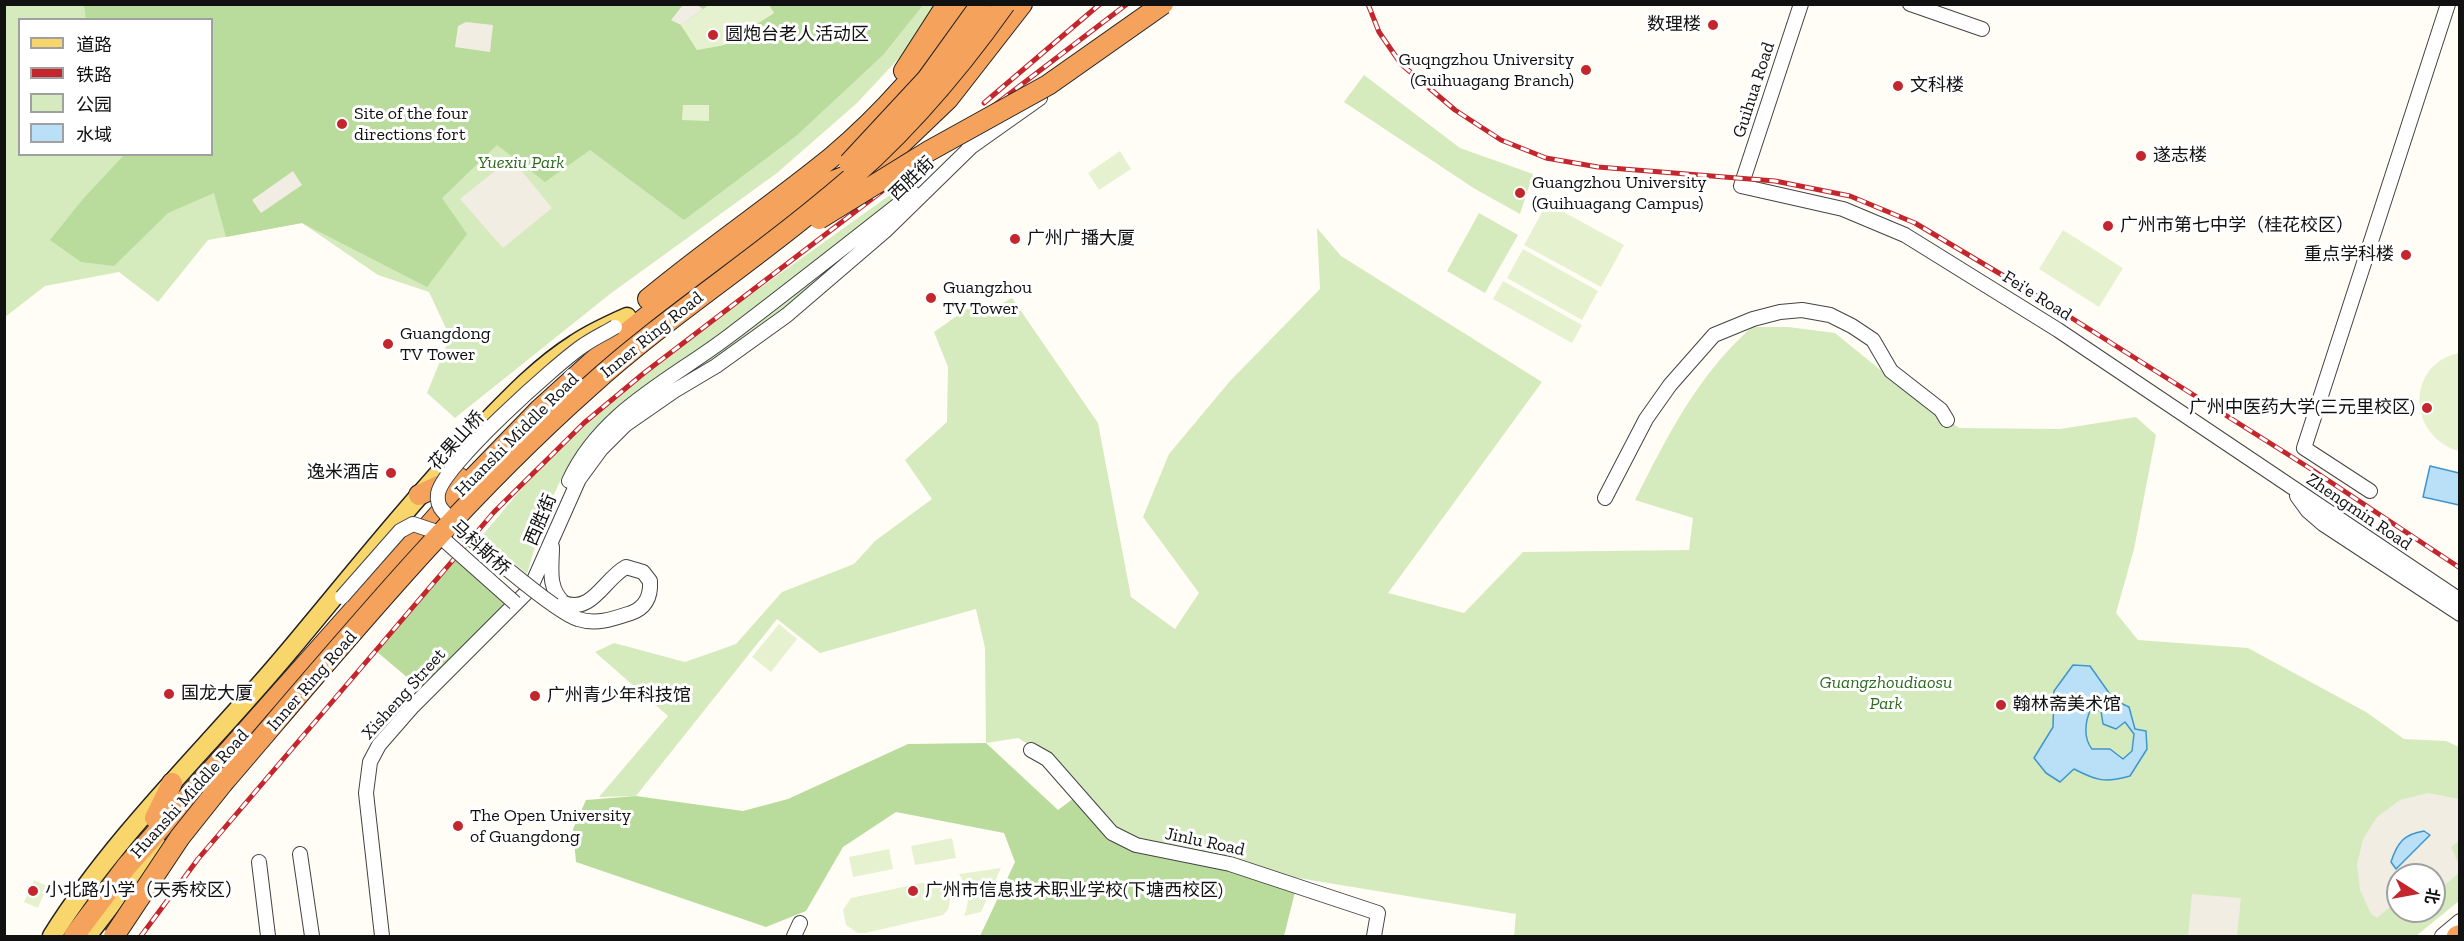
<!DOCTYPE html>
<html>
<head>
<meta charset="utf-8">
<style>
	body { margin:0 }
	#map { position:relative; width:2464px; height:941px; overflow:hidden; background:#fffdf5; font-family:"Zilla Slab","Noto Sans SC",serif }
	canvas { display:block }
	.frame { position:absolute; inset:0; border:6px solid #111; pointer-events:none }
	.legend { position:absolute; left:18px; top:18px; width:195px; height:138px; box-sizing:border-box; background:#fff; border:2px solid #a0a0a0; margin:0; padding:8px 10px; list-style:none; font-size:18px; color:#111 }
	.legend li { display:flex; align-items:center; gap:12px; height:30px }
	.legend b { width:30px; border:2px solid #a0a0a0 }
	.north { position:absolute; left:2386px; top:863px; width:60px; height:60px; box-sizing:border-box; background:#fff; border:2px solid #a0a0a0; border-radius:50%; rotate:101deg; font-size:16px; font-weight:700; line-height:24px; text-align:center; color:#111 }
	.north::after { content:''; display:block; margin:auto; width:21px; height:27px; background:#c4262e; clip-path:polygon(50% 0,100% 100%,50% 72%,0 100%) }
</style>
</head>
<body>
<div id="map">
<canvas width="2464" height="941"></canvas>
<div class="frame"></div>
<ul class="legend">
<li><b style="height:8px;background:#f9d66b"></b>道路</li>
<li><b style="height:8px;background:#c4262e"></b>铁路</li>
<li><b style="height:16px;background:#d5ebbd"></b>公园</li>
<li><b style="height:16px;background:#b9e0f7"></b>水域</li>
</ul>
<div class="north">北</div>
</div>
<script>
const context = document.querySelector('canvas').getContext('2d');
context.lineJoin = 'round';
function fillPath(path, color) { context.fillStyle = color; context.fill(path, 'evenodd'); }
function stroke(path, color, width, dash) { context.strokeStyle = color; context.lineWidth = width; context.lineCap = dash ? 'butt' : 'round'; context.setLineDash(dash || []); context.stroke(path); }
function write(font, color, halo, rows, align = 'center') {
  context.font = font + ' "Zilla Slab","Noto Sans SC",serif'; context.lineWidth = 6; context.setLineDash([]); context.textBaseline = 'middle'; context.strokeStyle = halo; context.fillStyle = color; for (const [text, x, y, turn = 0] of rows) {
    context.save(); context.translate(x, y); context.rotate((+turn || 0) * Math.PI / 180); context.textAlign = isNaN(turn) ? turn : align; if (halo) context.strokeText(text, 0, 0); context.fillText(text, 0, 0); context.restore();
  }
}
fillPath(new Path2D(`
	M4 5H944L930 25 857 103 777 173 610 294 455 418 427 393 450 337 429 292 378 275 302 223 208 240 158 302 119 272 45 286 5 317ZM20 20H212V154H20Z
	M1364 75 1460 148 1533 174 1520 214 1475 189 1344 102Z
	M922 172 903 195C844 240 787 289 726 332 681 364 618 396 585 440 555 480 541 527 527 574L482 536 548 457 655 367 707 326Z
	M909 201 774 323 610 428Z
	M1479 213 1518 235 1485 293 1447 271Z
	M1317 228 1341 256 1542 382 1388 593 1464 613 1523 552 1689 550 1693 518 1635 500C1668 435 1697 376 1752 327H1788L1835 333 1889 377 1959 428 2060 429 2136 417 2156 435 2134 549 2116 613 2138 640 2248 648 2366 712 2404 739 2446 741 2459 747V901L2416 936H1514L1516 914 1292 877 1233 859 1137 843 1113 831 1047 756 1018 738 986 743 985 648 976 609 820 653 777 619 636 796 599 797 668 716 595 652 614 643 685 662 736 644 782 592 854 564 875 541 932 499 905 460 947 422 948 367 934 332 971 306 986 312 1012 298 1098 423 1131 597 1175 629 1199 593 1143 517 1169 454 1230 381 1320 289ZM2398 875H2434V911H2398Z`), '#d5ebbd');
fillPath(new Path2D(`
	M84 5H709L681 25 697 50 724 45 774 13 769 5H923L883 55 796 136 684 220 590 150 545 182 497 145 442 198 467 234 427 287 302 223 226 237 214 193 168 213 114 266 81 262 50 240 83 199 124 155 212 154V20L86 19Z
	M453 557 506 603 421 689 376 651Z
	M986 743 1058 810 1074 798 1108 837 1230 866 1296 888 1284 936H980L1015 862 1004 833 896 812 843 847 806 911 766 927 576 862 573 829 586 800 636 796 743 811 788 799 908 744Z`), '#b9dc9c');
fillPath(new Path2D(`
	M709 5H769L774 13 724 45 697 50 681 25Z
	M683 105H709V121L682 120Z
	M1120 151 1131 169 1099 190 1088 173Z
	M1547 203 1624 245 1601 287 1524 245Z
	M2063 230 2123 268 2099 307 2039 269Z
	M1523 249 1598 291 1582 320 1507 278Z
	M1503 281 1582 325 1572 343 1493 299Z
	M2459 353H2460L2459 451C2408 437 2405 364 2459 353Z
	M779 624 797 639 771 672 752 657Z
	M952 838 956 858 915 865 911 846Z
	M889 849 893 869 853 877 849 857Z
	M1001 868 981 912 964 916C971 899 968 889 959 874Z
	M34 880 47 886 38 908 24 902Z
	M936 880 943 883 951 895 948 910 943 915 865 933H858L846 925 843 910 851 898Z`), '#e6f2cf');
fillPath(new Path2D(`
	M683 5H697L703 9 681 25 671 20Z
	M466 22 493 25 490 52 455 47 458 26Z
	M511 158 552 208 503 248 460 199Z
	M293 171 302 185 261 213 252 200Z
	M2428 793 2459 799V841L2451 847 2459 865V873L2434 894V875H2398V900L2377 918 2371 914 2360 890 2357 864 2363 839 2377 817 2400 800Z
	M2192 894 2241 898 2237 936H2188Z`), '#f1ede2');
const water = new Path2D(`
	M2430 466 2459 473V505L2423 497Z
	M2073 665 2090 666 2114 700 2129 707 2135 729 2146 731 2147 749 2130 776C2105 783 2097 781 2074 769L2060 782 2046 773 2034 758 2053 727 2054 691ZM2091 709 2101 711 2103 724 2116 729 2125 722 2134 734 2132 751 2123 759 2110 749H2092C2083 738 2085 721 2091 709Z
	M2424 831 2430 835 2396 869 2391 862C2397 843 2404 834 2424 831Z`);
fillPath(water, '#b9e0f7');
stroke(water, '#3f96cf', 1.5);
const minor = new Path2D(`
	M1801 4 1741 186 1843 209 1905 235 2058 330 2460 600
	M1910 4 1982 29
	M968 149 1040 98
	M569 481C601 411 671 380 729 336 791 289 852 241 913 193
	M2370 491 2304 448 2448 4
	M2297 496 2308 511 2323 524 2460 614
	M1605 498 1646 419 1670 385 1714 335 1753 319 1780 312 1802 310 1830 315 1852 326 1873 340 1891 371 1941 410 1947 420
	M552 547C552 567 547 588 564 603
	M1031 750 1047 759 1112 833 1136 845 1230 864 1378 913 1374 936
	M300 854 312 936
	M259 862 268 936
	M382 936 366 793 370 762 379 745 413 706 530 589 579 479 601 449 625 425 674 391 716 366 787 315 885 231 973 145
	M794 936 800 923
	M2442 936 2460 921`);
const major = new Path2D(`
	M52 936C118 831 210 746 289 651 350 578 409 504 474 435 505 403 537 368 575 344 591 333 609 325 627 317
	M87 936 157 845`);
const highway = new Path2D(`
	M904 71 947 4
	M648 299C708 249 772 206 832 157 884 113 930 60 968 4
	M419 495 458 477
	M155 818 172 783
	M74 936 126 867 448 504 539 410 602 353 677 292 828 183 859 171 902 143 948 99 1022 4
	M2457 936 2460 935`);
stroke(minor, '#444', 16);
stroke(major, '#222', 21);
stroke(highway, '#222', 22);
stroke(minor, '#fff', 14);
stroke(major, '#f9d66b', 18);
stroke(highway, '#f5a25d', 20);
const rail = new Path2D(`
	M1368 4 1379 32 1401 64 1455 110 1501 140 1546 158 1598 167 1775 181 1850 196 1915 223 2024 288 2311 469 2460 568
	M984 103 1100 4
	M141 936 198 859 494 512 584 423 644 373 1127 4`);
stroke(rail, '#c4262e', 5);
stroke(rail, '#fff', 3, [9]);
const minorBridge = new Path2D(`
	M342 597 400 531 413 524 434 531 515 603
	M564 603C592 614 604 579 626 567L643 572 650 581C651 597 645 608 631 613 613 619 596 625 578 619 555 612 461 532 443 511 439 507 437 500 438 494 441 467 557 363 584 345 594 338 605 333 615 327`);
const highwayBridge = new Path2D(`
	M849 163 927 79 981 4
	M819 219 929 151 1048 85 1163 4
	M114 936 180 837 223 783C340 647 455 506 589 387 665 318 751 263 829 197 897 142 954 76 1005 4`);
stroke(minorBridge, '#444', 16, []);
stroke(highwayBridge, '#222', 22, []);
stroke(minorBridge, '#fff', 14);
stroke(highwayBridge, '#f5a25d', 20);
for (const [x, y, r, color] of [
	[1713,25,6,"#c4262e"],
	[713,35,6,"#c4262e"],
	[1586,70,6,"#c4262e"],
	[1898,86,6,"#c4262e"],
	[342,124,6,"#c4262e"],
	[2141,156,6,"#c4262e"],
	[1520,193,6,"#c4262e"],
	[2108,226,6,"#c4262e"],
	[1015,239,6,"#c4262e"],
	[2406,255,6,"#c4262e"],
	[931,298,6,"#c4262e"],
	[388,344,6,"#c4262e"],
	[2427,408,6,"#c4262e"],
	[391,473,6,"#c4262e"],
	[169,694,6,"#c4262e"],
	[535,696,6,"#c4262e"],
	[2001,705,6,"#c4262e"],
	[458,826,6,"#c4262e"],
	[33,891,6,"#c4262e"],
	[913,891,6,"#c4262e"]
]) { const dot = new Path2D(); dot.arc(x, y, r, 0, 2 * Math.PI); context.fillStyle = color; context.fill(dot); stroke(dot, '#fff', 2); }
write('18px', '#111', '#fff', [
	["数理楼",1701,25,"right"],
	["圆炮台老人活动区",725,35],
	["Guqngzhou University",1574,60,"right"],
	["(Guihuagang Branch)",1574,81,"right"],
	["文科楼",1910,86],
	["Site of the four",354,114],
	["directions fort",354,135],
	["遂志楼",2153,156],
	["Guangzhou University",1532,183],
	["(Guihuagang Campus)",1532,204],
	["广州市第七中学（桂花校区）",2120,226],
	["广州广播大厦",1027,239],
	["重点学科楼",2394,255,"right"],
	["Guangzhou",943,288],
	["TV Tower",943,309],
	["Guangdong",400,334],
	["TV Tower",400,355],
	["广州中医药大学(三元里校区)",2415,408,"right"],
	["逸米酒店",379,473,"right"],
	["国龙大厦",181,694],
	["广州青少年科技馆",547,696],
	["翰林斋美术馆",2013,705],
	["The Open University",470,816],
	["of Guangdong",470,837],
	["小北路小学（天秀校区）",45,891],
	["广州市信息技术职业学校(下塘西校区)",925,891]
], 'left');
write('18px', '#111', '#fff', [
	["Guihua Road",1754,90,-72],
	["西胜街",912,179,-44],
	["Fei'e Road",2037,296,32],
	["Inner Ring Road",652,335,-39],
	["Huanshi Middle Road",517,435,-45],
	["花果山桥",457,441,-48],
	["Zhengmin Road",2359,512,34],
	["西胜街",541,520,-67],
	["马科斯桥",480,548,42],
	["Inner Ring Road",312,681,-49],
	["Xisheng Street",404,694,-48],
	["Huanshi Middle Road",190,794,-48],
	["Jinlu Road",1205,842,12]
]);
write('italic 18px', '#2f6b1f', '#fff', [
	["Yuexiu Park",521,163],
	["Guangzhoudiaosu",1886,683],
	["Park",1886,704]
]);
</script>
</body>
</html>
